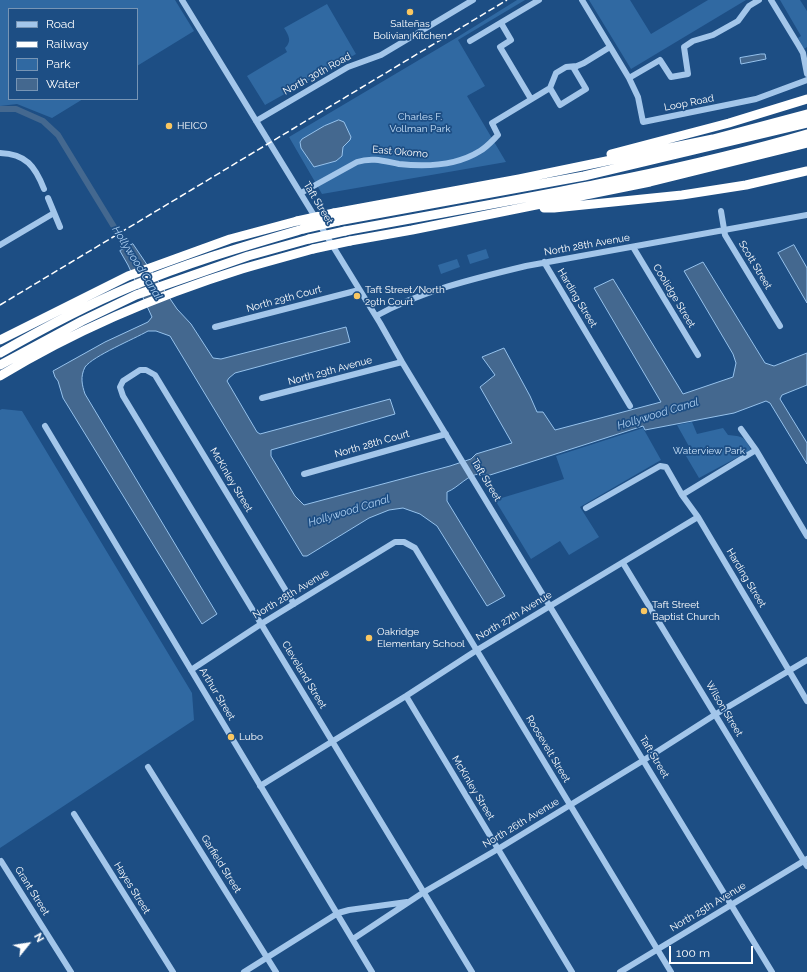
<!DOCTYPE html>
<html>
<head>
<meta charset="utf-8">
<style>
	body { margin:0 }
	#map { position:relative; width:807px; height:972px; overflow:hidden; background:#1d4e84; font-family:Raleway,sans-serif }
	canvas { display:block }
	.legend { position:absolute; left:8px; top:8px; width:130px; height:92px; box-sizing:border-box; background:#1d4e84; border:1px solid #7795b5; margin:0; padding:5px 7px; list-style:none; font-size:12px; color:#fff }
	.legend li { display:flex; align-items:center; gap:8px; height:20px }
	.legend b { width:20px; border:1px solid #7795b5 }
	.north { position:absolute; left:8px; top:924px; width:40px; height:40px; -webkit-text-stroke:3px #1d4e84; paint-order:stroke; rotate:60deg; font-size:11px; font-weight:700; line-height:16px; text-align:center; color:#fff }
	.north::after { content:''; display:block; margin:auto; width:14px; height:18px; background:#fff; clip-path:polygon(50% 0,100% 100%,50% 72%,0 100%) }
	.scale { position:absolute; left:669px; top:946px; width:84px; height:18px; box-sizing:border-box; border:2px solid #fff; border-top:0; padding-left:5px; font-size:12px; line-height:14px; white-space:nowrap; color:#fff; -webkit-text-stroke:3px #1d4e84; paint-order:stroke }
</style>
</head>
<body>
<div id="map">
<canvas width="807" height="972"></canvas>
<ul class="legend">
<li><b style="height:5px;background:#a3c6ea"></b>Road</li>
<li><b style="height:5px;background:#fff"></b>Railway</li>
<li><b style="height:11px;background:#3069a2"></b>Park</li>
<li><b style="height:11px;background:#44688f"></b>Water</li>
</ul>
<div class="north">N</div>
<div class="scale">100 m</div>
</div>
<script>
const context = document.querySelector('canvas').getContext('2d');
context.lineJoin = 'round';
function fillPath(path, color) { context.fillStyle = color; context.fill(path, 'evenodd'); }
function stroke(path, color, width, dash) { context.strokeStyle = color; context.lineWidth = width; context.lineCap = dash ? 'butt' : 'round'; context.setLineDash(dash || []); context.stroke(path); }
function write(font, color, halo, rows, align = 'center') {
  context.font = font + ' Raleway,sans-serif'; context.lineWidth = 3.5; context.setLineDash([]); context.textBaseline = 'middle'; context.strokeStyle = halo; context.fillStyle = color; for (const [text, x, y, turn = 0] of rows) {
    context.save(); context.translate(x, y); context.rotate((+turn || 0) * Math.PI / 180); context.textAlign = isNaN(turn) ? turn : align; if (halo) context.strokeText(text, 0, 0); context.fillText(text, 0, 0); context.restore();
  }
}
fillPath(new Path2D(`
	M0 0H175L194 31 137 66V9H9V99H83L52 118 17 104 0 106Z
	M517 0H525L458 40 485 86 467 96 506 162 322 194 289 137 456 38Z
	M589 0H630L651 34 708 0H746L631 69Z
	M780 0H800L807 11V47L804 49 798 38 801 36Z
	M327 4 356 54 265 105 247 76 287 52 285 48C292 41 289 36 284 28Z
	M486 249 489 258 470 264 467 255Z
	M457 259 460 267 441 274 438 265Z
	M2 409 22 411 192 693 194 720 0 848V410Z
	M692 422 697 434 723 428 728 435C742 437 744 435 751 450L699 478 686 456 691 450 677 425Z
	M643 428 661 460 580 507 599 537 569 555 560 541 531 559 495 500 564 479 556 456Z`), '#3069a2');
const water = new Path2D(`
	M761 54H765L766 59 741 64 740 58Z
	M339 120 344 122 351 137 350 140 343 147 342 156 336 161 314 167 301 148 300 142 302 139 324 126Z
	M133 244 177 309 191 324 213 358 221 359 346 327 350 342 235 373 229 378 227 381 257 432 260 434 390 399 395 414 271 450V456L295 496 304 505 450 466 471 459 476 454 512 443 480 387 495 375 482 357 504 348 530 396 537 412H543L555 430 661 402 594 288 613 279 683 394 733 377 736 363 733 354 684 271 703 262 765 363 774 366 807 353V385L782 395 780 399 807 443V464L770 403 766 401 734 413 645 430 643 426 490 475C487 475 483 474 480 474 468 474 458 488 447 492V501L505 596 487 606 437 526 420 514 403 508 389 510 369 518 307 556H303L170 336 156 331H148C134 339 93 356 85 367 80 377 82 385 85 394L217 614 202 624 63 398 58 381 55 377 53 371 105 342 148 322 152 317 128 265 120 251Z
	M794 245 807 268V303L778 253Z`);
fillPath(water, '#44688f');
stroke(water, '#96c2ec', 1);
stroke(new Path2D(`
	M0 109H16L43 121 58 135 130 253`), '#44688f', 6);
stroke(new Path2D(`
	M182 0 380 323 402 362C525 566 648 769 772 972
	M582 0 629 78 638 97 643 122 756 99 807 80
	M771 0 799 46 803 53 807 74
	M501 23 511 40 500 47 531 99
	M470 41 539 0
	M629 78 660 60 671 77 688 74 684 47 693 41 713 35 738 21 749 6 759 0
	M550 88 560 105 586 89 573 67
	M256 121 348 67 381 55 473 0
	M0 153C26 154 35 166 44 189
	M301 193 357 162C372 157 384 161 399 164 426 167 456 166 480 151 487 147 492 141 498 135L492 123 550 88 556 73 566 67 577 66 584 63 610 47
	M48 198 60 227
	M721 211 725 235 780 326
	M0 245 54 213
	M633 247 698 355
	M544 262 630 406
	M376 316C421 291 476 278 526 266L807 215
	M215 327 359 290
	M262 398 402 362
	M45 426 372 972
	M741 429 756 450 807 536
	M304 474 446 434
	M682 495 756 450
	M586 508 660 466 666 467 682 495 698 517 807 701
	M623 563 807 866
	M294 604 155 375 146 370H140L123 381 120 387 123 396 472 972
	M191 670 261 624 395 542H404L415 548 671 972
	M406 696 572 972
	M148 767 276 972
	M260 786 406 696 477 650 698 517
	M74 814 173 972
	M1 861 71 972
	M353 939 424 892 498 849 644 760 716 714 807 660
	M244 972 338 913 349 910 407 902
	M620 972 807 859`), '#a3c6ea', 6);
stroke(new Path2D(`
	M611 154 729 123 807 99
	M544 208H554L682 195 746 185 807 171
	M334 213 519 179 713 139 807 114
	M338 221 584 176 807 123
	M345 231C499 202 656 178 807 134
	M350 241 412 230 650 182 807 143
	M0 340 128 276 230 239 297 221
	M0 353C42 329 85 306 130 287 186 263 245 246 303 229
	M0 365 82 321 136 295 248 256 309 239
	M0 376C74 331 159 295 242 269 266 262 289 256 313 249`), '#fff', 9);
stroke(new Path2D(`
	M0 305 507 0`), '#fff', 1.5, [7, 3]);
stroke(new Path2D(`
	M297 221 334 213
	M303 229 338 221
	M309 239 345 231
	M313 249 350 241`), '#fff', 9);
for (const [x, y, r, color] of [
	[410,12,4,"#fac761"],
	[169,126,4,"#fac761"],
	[357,296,4,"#fac761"],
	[644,611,4,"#fac761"],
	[369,638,4,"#fac761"],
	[231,737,4,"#fac761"]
]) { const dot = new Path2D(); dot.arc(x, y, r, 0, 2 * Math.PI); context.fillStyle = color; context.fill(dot); stroke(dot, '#1d4e84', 1.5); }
write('10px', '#fff', '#1d4e84', [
	["Salteñas",410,24,"center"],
	["Bolivian Kitchen",410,36,"center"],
	["HEICO",177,126],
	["Taft Street/North",365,290],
	["29th Court",365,302],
	["Taft Street",652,605],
	["Baptist Church",652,617],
	["Oakridge",377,632],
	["Elementary School",377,644],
	["Lubo",239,737]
], 'left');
write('10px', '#fff', '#1d4e84', [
	["North 30th Road",317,74,-29],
	["Loop Road",689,103,-11],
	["East Okomo",400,152,5],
	["Taft Street",318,203,59],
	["North 28th Avenue",587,245,-10],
	["Scott Street",755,265,59],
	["Coolidge Street",674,296,59],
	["Harding Street",577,298,59],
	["North 29th Court",284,299,-15],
	["North 29th Avenue",330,371,-15],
	["North 28th Court",372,444,-16],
	["McKinley Street",231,480,59],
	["Taft Street",486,480,59],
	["Harding Street",746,578,59],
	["North 28th Avenue",291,594,-31],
	["North 27th Avenue",514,616,-31],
	["Cleveland Street",304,675,59],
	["Arthur Street",217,694,59],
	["Wilson Street",724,709,59],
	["Roosevelt Street",548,749,59],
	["Taft Street",654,757,59],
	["McKinley Street",473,788,59],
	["North 26th Avenue",521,823,-31],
	["Garfield Street",221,864,58],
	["Hayes Street",132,888,58],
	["Grant Street",32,891,58],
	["North 25th Avenue",708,907,-31]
]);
write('10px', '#c7e0f8', '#1d4e84', [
	["Charles F.",420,117],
	["Vollman Park",420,129],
	["Waterview Park",709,451]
]);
write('italic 11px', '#aed0f2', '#1d4e84', [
	["Hollywood Canal",137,263,58],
	["Hollywood Canal",658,414,-17],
	["Hollywood Canal",349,511,-17]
]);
</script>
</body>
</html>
